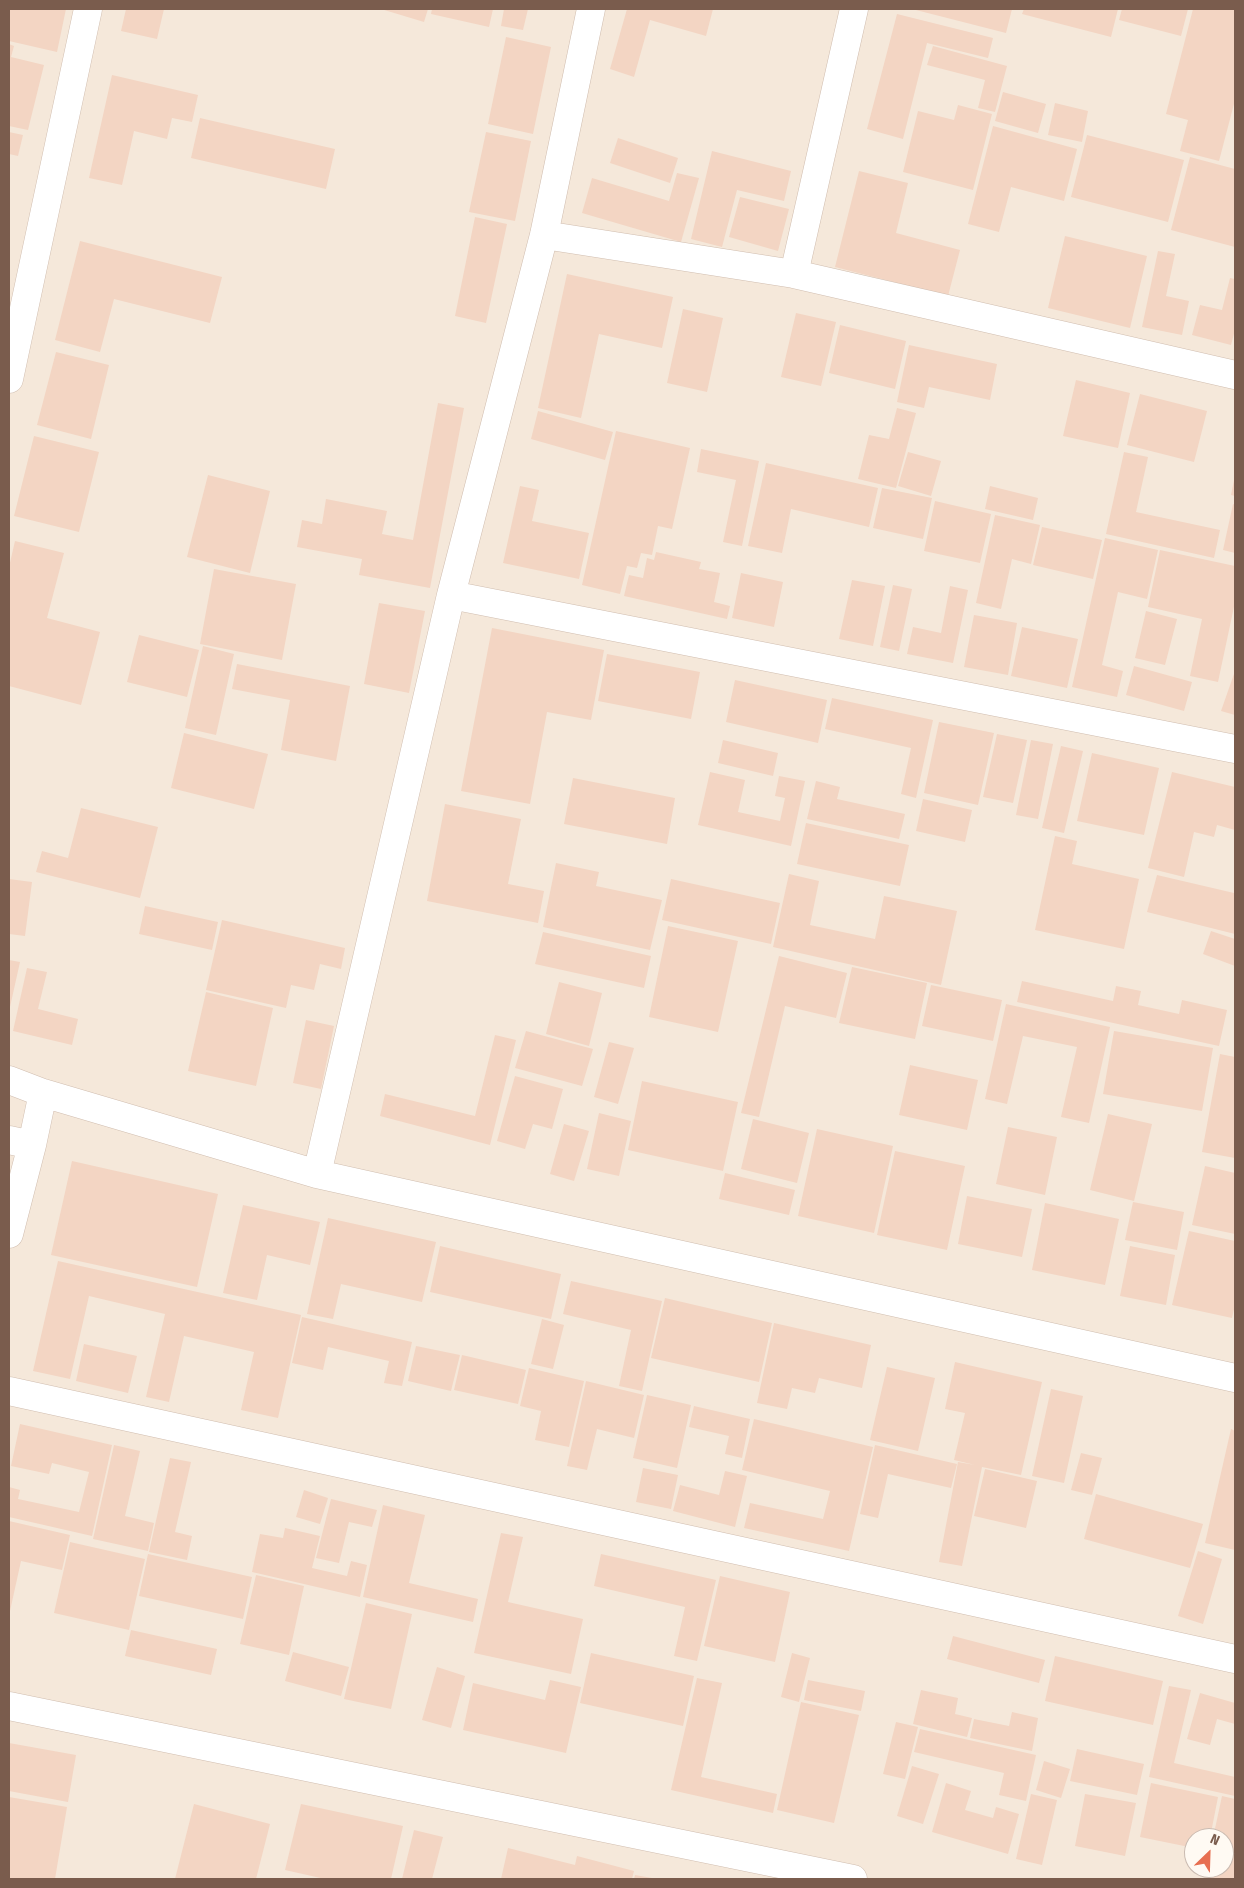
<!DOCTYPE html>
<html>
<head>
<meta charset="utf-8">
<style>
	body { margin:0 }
	#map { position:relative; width:1244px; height:1888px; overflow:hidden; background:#fdf6ec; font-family:"Fira Sans Condensed",sans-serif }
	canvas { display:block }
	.frame { position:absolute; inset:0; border:10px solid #7a5c4d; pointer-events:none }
	.north { position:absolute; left:1184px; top:1828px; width:50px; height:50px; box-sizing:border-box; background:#fffaf3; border:1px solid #cabbb1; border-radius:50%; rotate:24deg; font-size:14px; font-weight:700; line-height:20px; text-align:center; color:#7a5c4d }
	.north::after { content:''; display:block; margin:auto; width:18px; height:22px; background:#e76f51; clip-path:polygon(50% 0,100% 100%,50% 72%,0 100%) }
</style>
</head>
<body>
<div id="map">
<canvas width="1244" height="1888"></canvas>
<div class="frame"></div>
<div class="north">N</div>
</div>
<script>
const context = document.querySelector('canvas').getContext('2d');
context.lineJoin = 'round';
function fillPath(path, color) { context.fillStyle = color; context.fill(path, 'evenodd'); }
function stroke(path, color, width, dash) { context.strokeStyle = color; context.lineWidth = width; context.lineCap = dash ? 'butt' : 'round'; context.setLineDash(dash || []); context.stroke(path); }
fillPath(new Path2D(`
	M9 9H1235V1879H9ZM1194 1838H1224V1868H1194Z`), '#f5e8da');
fillPath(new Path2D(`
	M9 9H66L57 52 9 41Z
	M126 9H164L157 39 121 31Z
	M381 9H428L424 22Z
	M432 9H493L489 27 431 14Z
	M504 9H528L523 30 501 26Z
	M627 9H713L706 36 650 20 634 77 610 69Z
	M912 9H1012L1006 33Z
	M1024 9H1118L1111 37 1022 14Z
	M1122 9H1188L1181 36 1119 20Z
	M1193 9H1235V100L1219 161 1180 151 1188 120 1166 114Z
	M897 14 993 38 988 58 927 43 903 139 867 129Z
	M506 37 551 47 533 134 488 124Z
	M9 44 14 46 11 57 44 65 28 130 9 126Z
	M933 46 1007 66 995 112 978 108 985 80 927 65Z
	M112 75 198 95 192 122 172 118 167 139 134 131 122 185 89 178Z
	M1003 92 1046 104 1038 133 995 121Z
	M1055 103 1088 111 1082 142 1048 135Z
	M958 105 992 114 973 190 903 172 918 111 954 120Z
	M200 118 335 149 326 189 191 158Z
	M993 126 1077 149 1064 201 1011 187 999 232 968 224Z
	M9 132 23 135 18 156 9 154Z
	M486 132 531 141 515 221 469 212Z
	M1087 135 1184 160 1168 222 1071 197Z
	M618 138 678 158 670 183 610 163Z
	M712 151 791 171 784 201 737 190 722 247 691 239Z
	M1190 157 1235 169V247L1171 230Z
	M859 171 908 183 896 233 960 250 948 296 835 267Z
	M677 173 699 178 681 242 582 213 592 178 669 201Z
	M740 197 789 209 778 251 729 237Z
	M475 217 507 224 486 323 455 316Z
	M1065 236 1147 256 1130 328 1048 308Z
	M80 241 222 277 210 323 114 299 100 352 55 340Z
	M1158 251 1175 254 1166 296 1189 301 1182 335 1142 327Z
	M567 274 673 297 662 348 599 334 581 418 538 408Z
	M1230 278 1235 279V330L1231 345 1192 335 1200 305 1222 310Z
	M683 309 723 318 707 392 667 383Z
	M796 313 836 322 821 386 781 377Z
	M840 325 906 341 895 389 829 373Z
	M909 345 997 364 990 400 929 387 924 408 897 402Z
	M56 352 109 365 91 439 37 425Z
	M1076 380 1130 393 1118 448 1063 436Z
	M1140 394 1207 411 1194 462 1127 445Z
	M438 403 464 408 430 588 359 575 362 559 297 547 302 520 322 524 326 499 387 511 382 534 413 540Z
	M897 408 916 413 896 488 858 479 869 435 889 439Z
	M538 411 613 432 605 460 531 439Z
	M616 431 690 448 672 529 658 526 652 555 641 553 637 568 627 566 620 594 582 585Z
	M34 436 99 452 79 532 14 516Z
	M701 449 759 461 742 546 723 542 736 480 697 472Z
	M908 452 941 461 931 496 898 486Z
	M1124 452 1148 457 1136 512 1220 530 1214 558 1106 534Z
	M766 463 878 488 869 527 791 509 782 553 748 546Z
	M208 475 270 491 250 573 187 557Z
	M1234 480H1235V496L1231 495Z
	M520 486 539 490 532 521 589 533 579 579 503 563Z
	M990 486 1038 498 1033 520 985 509Z
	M882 488 932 498 923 539 873 528Z
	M935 501 991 514 980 563 924 551Z
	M1233 504 1235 505V553L1223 550Z
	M995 515 1040 525 1031 564 1012 559 1001 609 976 603Z
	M1042 527 1102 540 1093 579 1033 565Z
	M1105 538 1158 550 1147 599 1118 592 1102 665 1123 671 1117 697 1072 687Z
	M15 541 64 553 47 618 100 632 81 705 9 686V567Z
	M1160 550 1235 566V602L1218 682 1190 676 1202 619 1148 607Z
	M656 552 701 562 699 569 720 573 714 602 730 606 727 619 624 596 629 575 643 578 647 558 654 560Z
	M214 569 296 584 282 660 200 644Z
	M741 573 783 582 774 627 732 618Z
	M852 580 885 586 873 646 839 639Z
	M893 585 912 589 899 651 880 647Z
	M950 586 968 590 953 663 907 654 913 627 941 633Z
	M379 603 425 611 409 693 364 684Z
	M1146 611 1177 619 1165 665 1135 658Z
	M974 615 1017 623 1008 675 964 667Z
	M1022 627 1078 639 1067 688 1011 676Z
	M492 628 604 650 591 720 547 712 530 804 461 791Z
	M139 635 199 650 187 697 127 682Z
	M203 646 234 654 216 735 185 728Z
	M607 654 700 672 691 719 598 701Z
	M237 664 350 686 336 761 281 750 290 700 232 689Z
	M1134 666 1192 682 1184 711 1126 695Z
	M1235 671V715L1221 711Z
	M735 680 827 700 818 743 726 722Z
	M832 698 933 720 916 798 901 794 911 748 825 729Z
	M939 722 994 733 978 805 924 793Z
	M184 733 268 754 254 809 171 788Z
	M997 734 1027 740 1013 803 983 797Z
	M723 740 778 753 773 776 718 763Z
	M1031 740 1053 744 1038 819 1016 815Z
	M1061 746 1083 751 1064 833 1042 828Z
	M1092 753 1159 768 1144 835 1077 821Z
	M710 772 745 780 738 812 780 821 785 798 775 796 779 776 805 781 791 846 698 825Z
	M1172 772 1235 787V830L1217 825 1214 837 1194 832 1184 877 1148 868Z
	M573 778 675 798 667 844 564 824Z
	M816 781 840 787 837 799 905 814 899 839 807 819Z
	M923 799 972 810 965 842 916 831Z
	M445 804 521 819 508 884 544 891 538 923 427 901Z
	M81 808 158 827 140 898 36 872 42 851 68 858Z
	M806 823 909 845 900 886 797 864Z
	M1055 836 1077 841 1072 864 1139 879 1124 949 1035 930Z
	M556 863 599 872 596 886 662 900 650 950 543 927Z
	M789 874 819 881 810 925 875 939 884 896 957 911 941 985 773 947Z
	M1157 875 1234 893 1235 890V934L1147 912Z
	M9 879 32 882 25 936 9 934Z
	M671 879 780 903 771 944 662 920Z
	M145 906 218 922 212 950 139 934Z
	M222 920 345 948 341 969 320 964 314 990 291 985 286 1008 206 990Z
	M668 926 738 941 718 1032 649 1017Z
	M1211 931 1235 939V966L1203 954Z
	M543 932 651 956 644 988 535 964Z
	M779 956 847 973 836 1018 785 1006 759 1117 741 1113Z
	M9 960 20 962 10 1007H9Z
	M852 967 927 983 915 1039 839 1023Z
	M27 968 47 972 38 1009 78 1019 72 1045 13 1031Z
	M1022 981 1113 1001 1116 986 1141 991 1138 1005 1179 1014 1182 1000 1227 1010 1219 1046 1017 1002Z
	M559 982 602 993 589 1046 546 1034Z
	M931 985 1002 1000 993 1041 922 1026Z
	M206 992 273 1008 256 1086 188 1071Z
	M1006 1004 1110 1027 1089 1123 1061 1117 1077 1047 1023 1036 1007 1104 985 1099Z
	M306 1020 334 1026 321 1089 293 1083Z
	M526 1031 593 1049 582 1086 515 1068Z
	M1114 1031 1213 1048 1202 1111 1103 1094Z
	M495 1035 516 1040 490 1145 380 1116 385 1094 475 1116Z
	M609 1042 634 1048 618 1104 594 1097Z
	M1220 1054 1235 1057V1158L1202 1152Z
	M910 1065 978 1080 967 1130 899 1115Z
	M515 1076 563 1089 552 1129 533 1124 525 1149 497 1141Z
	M642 1081 738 1102 723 1171 628 1150Z
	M599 1113 631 1121 619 1176 587 1169Z
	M1108 1114 1152 1124 1134 1201 1090 1190Z
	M753 1119 809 1133 797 1183 741 1169Z
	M564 1124 589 1131 574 1181 550 1174Z
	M1008 1127 1057 1137 1045 1195 996 1184Z
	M817 1129 893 1146 874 1233 798 1216Z
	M895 1151 965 1166 947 1250 877 1235Z
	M72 1161 218 1194 197 1287 51 1255Z
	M1205 1166 1235 1173V1234L1192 1225Z
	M725 1173 795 1190 789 1215 719 1199Z
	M967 1196 1032 1209 1022 1257 958 1244Z
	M1133 1202 1184 1212 1177 1250 1125 1240Z
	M1045 1203 1119 1219 1105 1285 1032 1270Z
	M243 1205 320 1222 310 1265 267 1255 257 1300 223 1293Z
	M328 1218 436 1242 422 1302 341 1284 333 1319 307 1314Z
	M1189 1231 1235 1241V1305L1232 1318 1172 1305Z
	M440 1246 561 1274 551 1319 430 1292Z
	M1130 1246 1175 1255 1166 1305 1120 1296Z
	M58 1261 301 1315 278 1418 241 1410 254 1352 184 1336 169 1402 146 1397 165 1314 89 1296 70 1379 33 1371Z
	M571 1281 662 1301 642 1391 619 1386 631 1330 563 1314Z
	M665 1298 772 1323 759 1382 651 1358Z
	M302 1317 412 1342 402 1386 384 1383 389 1361 328 1347 323 1370 292 1363Z
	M542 1319 564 1325 553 1369 531 1364Z
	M774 1323 871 1345 862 1388 819 1378 815 1393 792 1388 787 1409 757 1403Z
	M84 1344 137 1356 128 1393 76 1381Z
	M416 1346 460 1355 451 1391 408 1381Z
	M462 1355 526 1370 518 1404 454 1390Z
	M955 1362 1042 1382 1021 1475 982 1467 962 1566 939 1562 958 1462 975 1465 954 1460 965 1413 945 1409Z
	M887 1367 935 1378 918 1451 870 1440Z
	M529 1368 584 1381 569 1447 535 1440 541 1411 520 1406Z
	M586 1381 644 1395 634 1438 597 1429 587 1470 567 1466Z
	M1051 1389 1083 1396 1064 1483 1032 1476Z
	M647 1395 691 1405 677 1468 633 1458Z
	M694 1406 750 1419 742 1458 725 1454 729 1436 689 1427Z
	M754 1419 873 1447 849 1551 744 1528 750 1503 823 1519 830 1491 742 1470Z
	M20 1424 112 1445 92 1536 9 1517V1487L20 1490 18 1499 79 1512 89 1472 52 1463 49 1474 11 1466Z
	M1231 1429 1235 1431V1550L1205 1543Z
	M114 1445 140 1451 125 1516 154 1523 148 1551 93 1539Z
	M875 1445 957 1464 951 1488 888 1474 878 1518 860 1514Z
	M1081 1453 1102 1458 1092 1495 1071 1490Z
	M170 1458 191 1462 175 1532 192 1536 187 1560 149 1552Z
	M643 1468 678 1475 671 1509 636 1502Z
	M985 1469 1037 1481 1026 1528 974 1516Z
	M725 1471 747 1476 735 1527 673 1511 680 1485 719 1495Z
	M304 1490 328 1498 320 1524 296 1517Z
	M1096 1494 1203 1524 1190 1568 1084 1539Z
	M331 1499 377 1510 372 1527 349 1522 339 1563 316 1558Z
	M383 1505 425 1515 409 1583 478 1599 473 1622 363 1597Z
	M9 1521 70 1535 62 1570 21 1561 10 1611Z
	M285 1528 320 1536 312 1568 347 1576 351 1561 367 1565 360 1597 252 1572 260 1534 283 1538Z
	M501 1533 523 1537 508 1602 583 1619 571 1674 474 1653Z
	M70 1542 145 1559 129 1630 54 1613Z
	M1198 1551 1222 1559 1203 1624 1178 1616Z
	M148 1554 252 1577 243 1619 139 1596Z
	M601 1554 716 1580 697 1661 674 1656 685 1607 594 1586Z
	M256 1575 304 1586 289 1655 240 1644Z
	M720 1576 790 1592 775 1662 704 1646Z
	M366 1603 412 1614 391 1709 344 1699Z
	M131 1630 217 1649 211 1675 125 1656Z
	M953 1636 1045 1660 1039 1683 947 1659Z
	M293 1652 349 1667 341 1696 285 1681Z
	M591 1653 694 1676 683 1726 580 1703Z
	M792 1653 810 1658 799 1702 781 1697Z
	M1055 1656 1163 1681 1153 1725 1045 1701Z
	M437 1667 465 1676 451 1728 422 1720Z
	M697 1678 722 1683 701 1777 777 1794 773 1813 671 1790Z
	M550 1680 581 1687 566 1753 463 1730 473 1683 545 1700Z
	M808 1680 865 1691 861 1711 804 1700Z
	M1169 1686 1191 1690 1174 1763 1235 1777V1796L1149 1777Z
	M921 1690 958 1698 955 1714 972 1718 967 1737 913 1724Z
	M1200 1693 1235 1703V1724L1217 1719 1210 1745 1187 1739Z
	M801 1702 859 1715 834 1823 777 1810Z
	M1012 1712 1038 1718 1032 1751 970 1738 974 1719 1009 1726Z
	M896 1722 918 1727 905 1779 883 1774Z
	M920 1729 1036 1755 1026 1801 999 1795 1004 1773 914 1752Z
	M9 1743 76 1755 68 1802 9 1791Z
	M1077 1749 1144 1764 1137 1795 1070 1781Z
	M1044 1761 1070 1769 1061 1798 1036 1790Z
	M912 1766 939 1774 923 1824 897 1816Z
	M946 1783 971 1791 965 1810 993 1818 996 1807 1019 1814 1008 1854 932 1832Z
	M1151 1783 1218 1797 1210 1838H1194V1848L1140 1837Z
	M1031 1794 1057 1800 1042 1865 1016 1859Z
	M1085 1794 1136 1803 1125 1856 1075 1846Z
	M1222 1796 1235 1799V1879H1204L1206 1868H1224V1838H1213Z
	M9 1797 67 1807 55 1879H9Z
	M194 1804 270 1824 256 1879H175Z
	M301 1804 403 1826 391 1879H325L285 1870Z
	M414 1830 443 1837 432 1879H402Z
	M508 1848 575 1865 577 1856 634 1871 632 1879H501Z
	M635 1875 652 1878V1879H634Z`), '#f3d5c3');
const minor = new Path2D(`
	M544 235 794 274 1235 375
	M794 274 854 9
	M9 379 88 9
	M451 595 1235 749
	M9 1080 43 1093 317 1174 1235 1378
	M9 1140 32 1145
	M317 1174 451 595 544 235 591 9
	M9 1234 32 1145 43 1093
	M9 1391 1235 1659
	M9 1706 853 1879`);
stroke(minor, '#d1beb0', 29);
stroke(minor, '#fff', 28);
</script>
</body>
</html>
